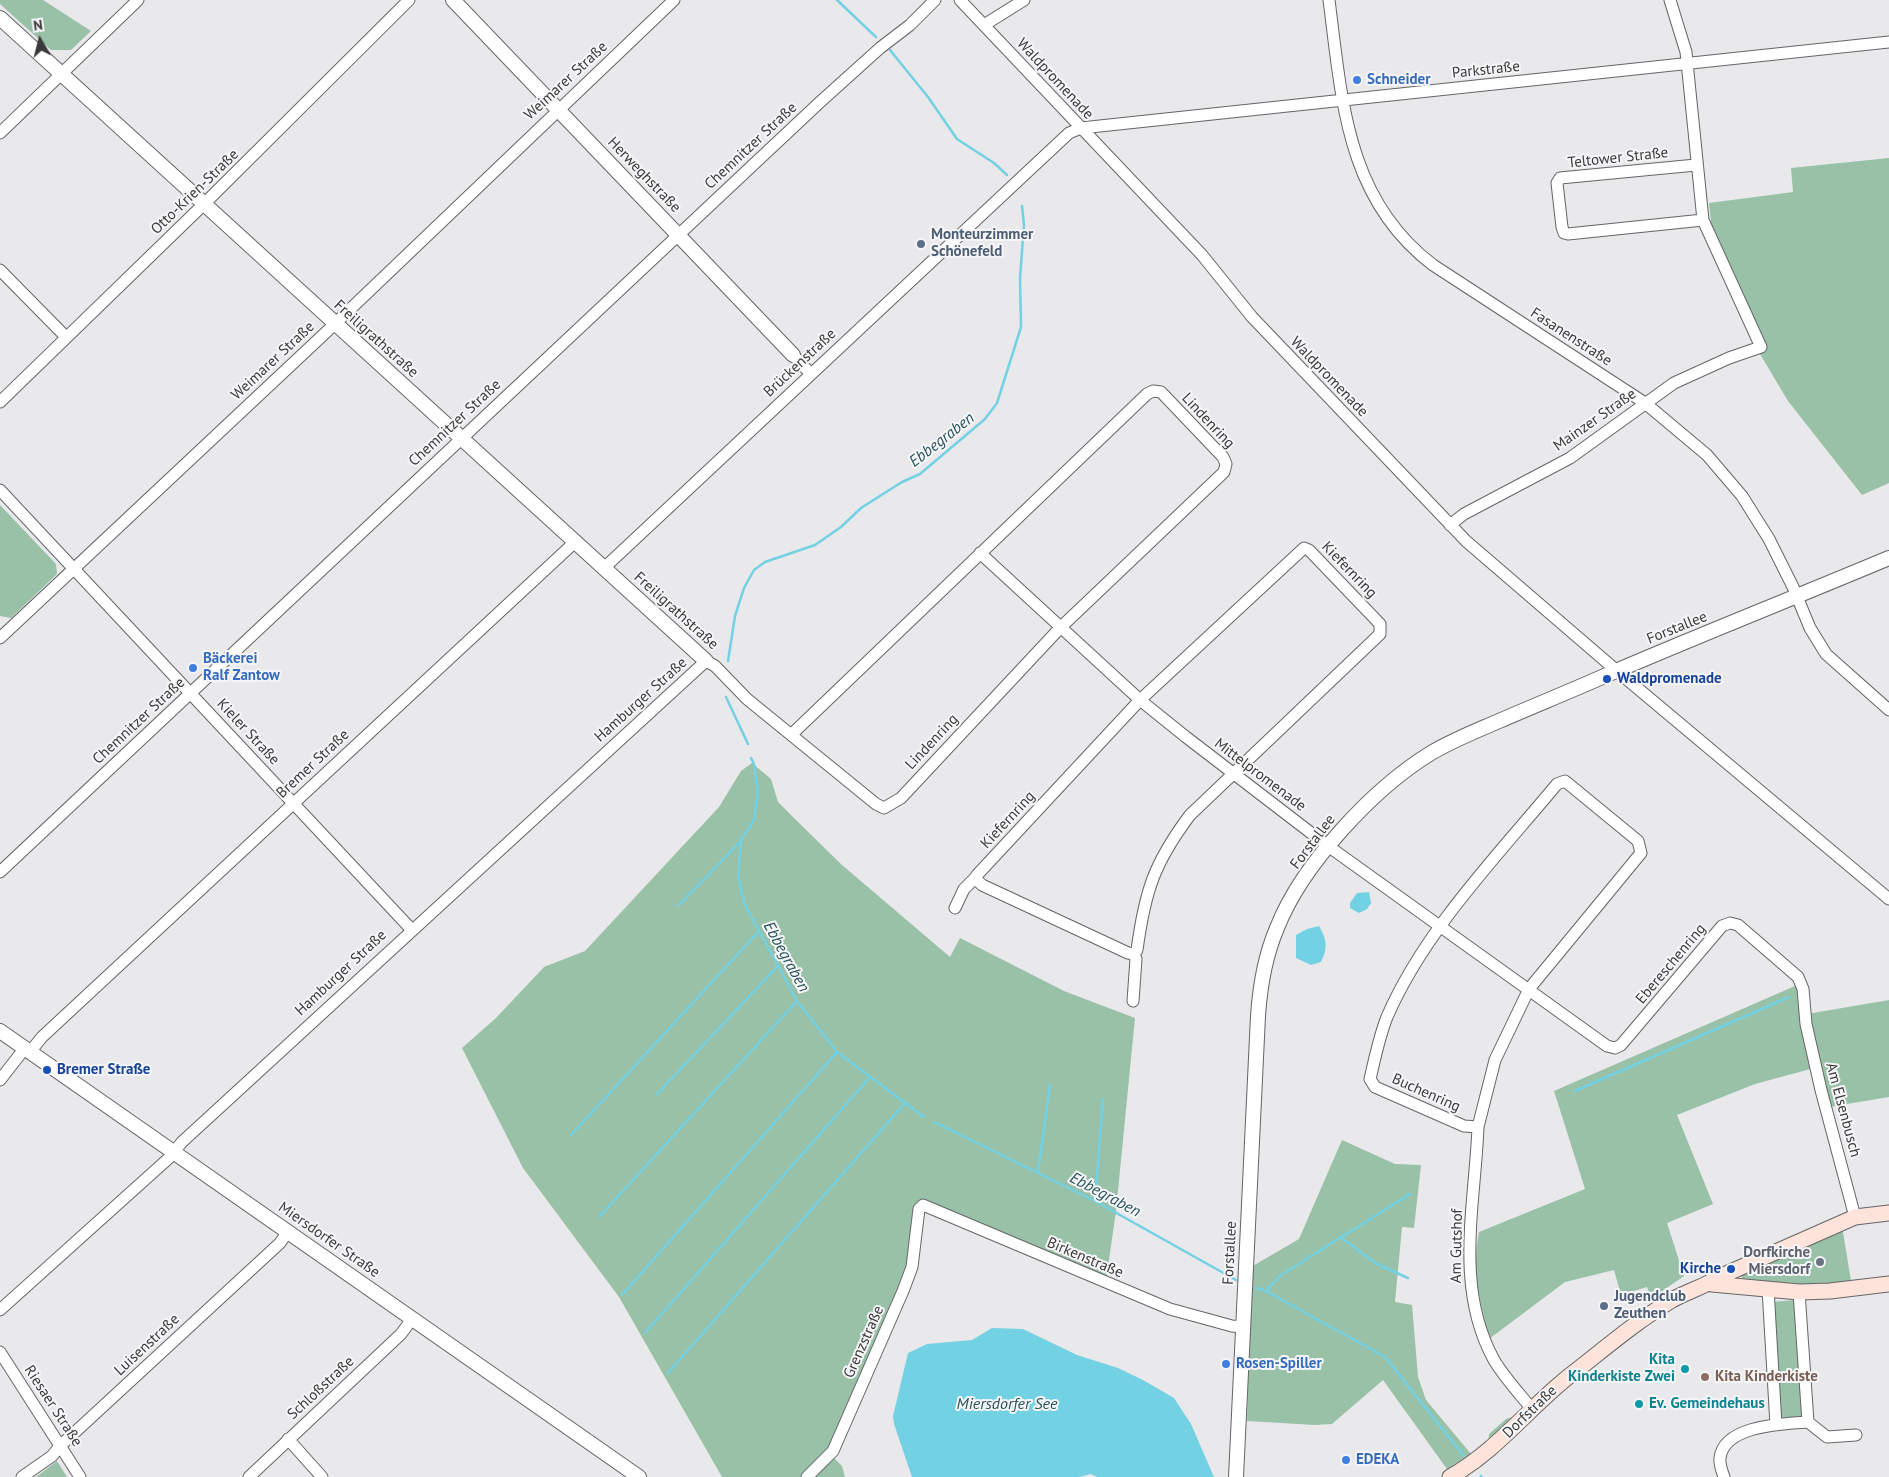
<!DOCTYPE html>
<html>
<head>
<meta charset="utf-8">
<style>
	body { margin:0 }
	#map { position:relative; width:1889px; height:1477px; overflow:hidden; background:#e9e8eb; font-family:"PT Sans",sans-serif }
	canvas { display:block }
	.north { position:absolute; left:15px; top:15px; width:50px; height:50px; -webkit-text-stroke:4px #f6f6f8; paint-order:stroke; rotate:352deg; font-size:14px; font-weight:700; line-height:20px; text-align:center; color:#3a3a3b }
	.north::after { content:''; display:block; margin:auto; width:18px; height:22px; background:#3a3a3b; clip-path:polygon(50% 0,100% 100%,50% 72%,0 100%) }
</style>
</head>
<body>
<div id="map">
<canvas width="1889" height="1477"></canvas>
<div class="north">N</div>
</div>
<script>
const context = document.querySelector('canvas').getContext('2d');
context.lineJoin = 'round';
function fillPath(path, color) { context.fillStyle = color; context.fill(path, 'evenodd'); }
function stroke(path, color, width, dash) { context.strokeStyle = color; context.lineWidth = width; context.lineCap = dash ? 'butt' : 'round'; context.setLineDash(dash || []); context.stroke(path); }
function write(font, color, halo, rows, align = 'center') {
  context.font = font + ' "PT Sans",sans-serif'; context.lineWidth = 4; context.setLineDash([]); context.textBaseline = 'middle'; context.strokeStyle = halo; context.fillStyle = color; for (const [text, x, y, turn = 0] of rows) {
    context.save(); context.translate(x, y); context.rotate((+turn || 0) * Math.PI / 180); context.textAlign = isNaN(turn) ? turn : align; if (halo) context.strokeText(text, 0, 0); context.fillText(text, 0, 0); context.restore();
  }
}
fillPath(new Path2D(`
	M0 0H43L91 31 71 50H51L0 4Z
	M1889 158V483L1862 495 1788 401 1760 354 1700 224 1711 222 1709 203 1793 192 1791 168Z
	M0 505 56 564 57 574 11 618 0 616Z
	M752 763 771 779 778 802 796 820 842 865 950 957 960 938 1064 991 1135 1018 1116 1211 1106 1281 920 1200 916 1209 908 1273 828 1452 842 1466 845 1477H722L619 1297 523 1168 462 1048 496 1018 544 967 585 951 719 807 741 771Z
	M1795 986 1804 1002 1807 1014 1889 1000V1097L1829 1107 1818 1067 1755 1084 1677 1115 1713 1204 1667 1223 1684 1276 1651 1299 1647 1287 1621 1295 1614 1270 1565 1282 1489 1339C1480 1300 1471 1273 1479 1232L1585 1189 1554 1091Z
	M1342 1140 1395 1164 1421 1165 1414 1228 1402 1227 1395 1302 1412 1305 1418 1377 1426 1400 1471 1454 1447 1469 1383 1380 1332 1424 1315 1425 1247 1421 1251 1267 1299 1239Z
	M1842 1226 1851 1281 1806 1288 1745 1282 1741 1276 1746 1269Z
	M1795 1300 1804 1416 1782 1418 1779 1415 1771 1302Z
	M1518 1415 1488 1446 1489 1434 1506 1419Z
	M57 1461 67 1477H36Z`), '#99c1a8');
fillPath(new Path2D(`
	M1369 892 1371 903 1367 909 1359 913 1350 908V903L1357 893Z
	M1319 926C1327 940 1328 948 1321 962L1311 965 1296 958V935L1307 929Z
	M992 1328 1023 1329 1077 1355 1118 1368 1143 1380 1174 1398 1191 1424 1214 1477H1097L1091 1474 1079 1477H912L894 1424 893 1416 908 1353 927 1344 972 1340Z`), '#73d1e4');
stroke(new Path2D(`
	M837 0 876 37
	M890 50 928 97 957 139 994 163 1007 175
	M728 661 735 616 744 588 754 570 765 562 815 545 841 527 861 508 902 482 920 474 985 419 997 403 1021 327 1020 278 1024 225 1022 206
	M726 697 748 744
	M751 758 754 764 758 792 754 820 741 840 738 876 744 903 797 1001 837 1052 924 1117
	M678 906 741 841
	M1575 1091 1789 997
	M657 1094 778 966
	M934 1122 1095 1201 1236 1280
	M571 1135 759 931
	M1038 1172 1050 1085
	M1095 1201 1103 1099
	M600 1216 797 1001
	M1340 1237 1377 1264 1408 1278
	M1257 1288 1266 1291 1385 1357 1464 1456
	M1266 1291 1281 1275 1410 1194
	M622 1295 837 1052
	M645 1333 870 1077
	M667 1374 905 1103
	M1481 1476V1477`), '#73d1e4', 2.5);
const minor = new Path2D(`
	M960 0 1202 255 1252 317 1466 541 1617 671 1889 899
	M1329 0C1342 100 1346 199 1433 265L1645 403 1707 455 1742 496 1769 539 1793 587 1810 628 1826 654 1889 710
	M984 25 1024 0
	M0 133 138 0
	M1696 165 1560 178 1557 183 1562 227 1564 233 1568 234 1703 220
	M0 270 66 337
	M793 355 810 373
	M0 402 203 205 409 0
	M0 490 411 929
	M1450 525 1464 514 1570 458 1674 383 1729 358 1761 347 1703 220 1686 52 1670 0
	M1304 548 1309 550 1380 624V634L1190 815C1154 863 1145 891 1137 950L1134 954 1128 953 982 885 975 878 977 875 1140 700Z
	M980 553 1140 700 1186 737 1328 846 1607 1046 1615 1048 1621 1045 1722 926 1730 923 1738 925 1798 977 1803 989 1806 1024 1821 1090 1855 1217
	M604 568 1069 133 1081 128 1889 42
	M0 638 321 337 674 0
	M1565 781 1638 841 1641 853 1529 989 1495 1060 1478 1127 1464 1126 1375 1087 1370 1079C1375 1058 1379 1037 1387 1017 1424 931 1498 855 1557 784Z
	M0 872 819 103 880 48 910 25 935 0
	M955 908 964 889 975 878
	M1133 1001 1136 959 1134 954
	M30 1052 42 1037 575 542
	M0 1080 25 1048
	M1478 1127C1475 1205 1454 1288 1494 1360 1504 1377 1519 1393 1531 1408
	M1768 1289 1776 1425
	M1799 1292 1808 1422
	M0 1310 169 1158 182 1142 706 661 715 666 747 699 876 804 884 808 901 798 1060 628 1224 472 1226 464 1223 457 1161 392 1153 391 1147 394 792 734
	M0 1352 80 1477
	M288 1439 322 1477
	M22 1477 52 1456 60 1446 280 1243 288 1231
	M249 1477 401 1334 412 1319
	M807 1477 833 1451 903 1291 912 1267 919 1209 923 1205 1170 1309 1232 1326 1243 1327
	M1724 1477C1722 1471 1719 1464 1720 1458 1724 1425 1783 1424 1808 1422L1827 1437 1856 1435`);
const tertiary = new Path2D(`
	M453 0 793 355
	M0 18 706 661
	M0 1031 639 1477
	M1236 1477 1258 1016C1260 986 1265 956 1277 928 1302 864 1374 788 1431 753 1453 740 1476 731 1499 721 1536 705 1573 690 1609 674 1702 634 1796 597 1889 558`);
const secondary = new Path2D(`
	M1712 1284 1799 1292 1830 1291 1889 1284
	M1450 1477C1496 1451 1527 1410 1568 1377 1602 1351 1635 1322 1672 1300 1688 1291 1704 1287 1719 1277L1855 1217 1889 1213`);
stroke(minor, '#656567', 13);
stroke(tertiary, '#656567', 16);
stroke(secondary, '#656567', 17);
stroke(minor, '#fff', 11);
stroke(tertiary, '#fff', 14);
stroke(secondary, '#fee3da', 15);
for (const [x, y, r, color] of [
	[1357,80,5,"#3f7fe0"],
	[921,244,5,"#5c6f8a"],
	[193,668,5,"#3f7fe0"],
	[1607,679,5,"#1a4fb4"],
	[47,1070,5,"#1a4fb4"],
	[1820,1262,5,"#6b7280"],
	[1731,1269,5,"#1a4fb4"],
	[1604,1306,5,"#5c6f8a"],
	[1226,1364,5,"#3f7fe0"],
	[1685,1369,5,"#0f9aa8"],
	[1705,1377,5,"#8d6e63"],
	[1639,1404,5,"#0f9aa8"],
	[1346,1460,5,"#3f7fe0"]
]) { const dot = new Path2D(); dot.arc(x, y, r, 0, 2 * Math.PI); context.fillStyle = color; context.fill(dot); stroke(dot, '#f6f6f8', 2); }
write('15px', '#3a3a3b', '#f6f6f8', [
	["Parkstraße",1486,70,-6],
	["Waldpromenade",1055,79,47],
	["Weimarer Straße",566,81,-43],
	["Chemnitzer Straße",751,146,-43],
	["Teltower Straße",1618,158,-6],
	["Herweghstraße",644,175,46],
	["Otto-Krien-Straße",195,192,-44],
	["Fasanenstraße",1571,337,33],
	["Freiligrathstraße",376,339,42],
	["Weimarer Straße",273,361,-43],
	["Brückenstraße",800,363,-43],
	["Waldpromenade",1329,377,46],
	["Mainzer Straße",1595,420,-35],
	["Lindenring",1208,421,47],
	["Chemnitzer Straße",455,423,-43],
	["Kiefernring",1349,570,46],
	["Freiligrathstraße",676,611,42],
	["Forstallee",1677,628,-22],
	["Hamburger Straße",641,700,-42],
	["Chemnitzer Straße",139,721,-43],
	["Kieler Straße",248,732,47],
	["Lindenring",932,742,-47],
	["Bremer Straße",313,764,-43],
	["Mittelpromenade",1260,775,37],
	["Kiefernring",1008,820,-47],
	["Forstallee",1313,842,-53],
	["Ebereschenring",1671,964,-50],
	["Hamburger Straße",341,973,-43],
	["Buchenring",1426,1093,24],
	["Am Elsenbusch",1843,1110,75],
	["Miersdorfer Straße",329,1240,35],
	["Am Gutshof",1457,1246,-89],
	["Forstallee",1230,1253,-87],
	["Birkenstraße",1085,1258,23],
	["Grenzstraße",864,1342,-66],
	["Luisenstraße",147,1345,-43],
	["Schloßstraße",321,1388,-43],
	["Riesaer Straße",53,1406,57],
	["Dorfstraße",1530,1412,-44]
]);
write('bold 15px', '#366cbe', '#f6f6f8', [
	["Schneider",1367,80],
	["Bäckerei",203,659],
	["Ralf Zantow",203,676],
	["Rosen-Spiller",1236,1364],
	["EDEKA",1356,1460]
], 'left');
write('bold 15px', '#4e5e75', '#f6f6f8', [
	["Monteurzimmer",931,235],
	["Schönefeld",931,252],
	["Jugendclub",1614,1297],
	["Zeuthen",1614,1314]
], 'left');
write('bold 15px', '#164399', '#f6f6f8', [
	["Waldpromenade",1617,679],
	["Bremer Straße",57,1070],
	["Kirche",1721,1269,"right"]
], 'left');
write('bold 15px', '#5b616d', '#f6f6f8', [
	["Dorfkirche",1810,1253],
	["Miersdorf",1810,1270]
], 'right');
write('bold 15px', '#0d838f', '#f6f6f8', [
	["Kita",1675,1360],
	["Kinderkiste Zwei",1675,1377],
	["Ev. Gemeindehaus",1649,1404,"left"]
], 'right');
write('bold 15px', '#785e54', '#f6f6f8', [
	["Kita Kinderkiste",1715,1377]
], 'left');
write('italic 16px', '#28535b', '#f6f6f8', [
	["Ebbegraben",942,440,-38],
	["Ebbegraben",786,957,61],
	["Ebbegraben",1105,1195,28],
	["Miersdorfer See",1007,1404]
]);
</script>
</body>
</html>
